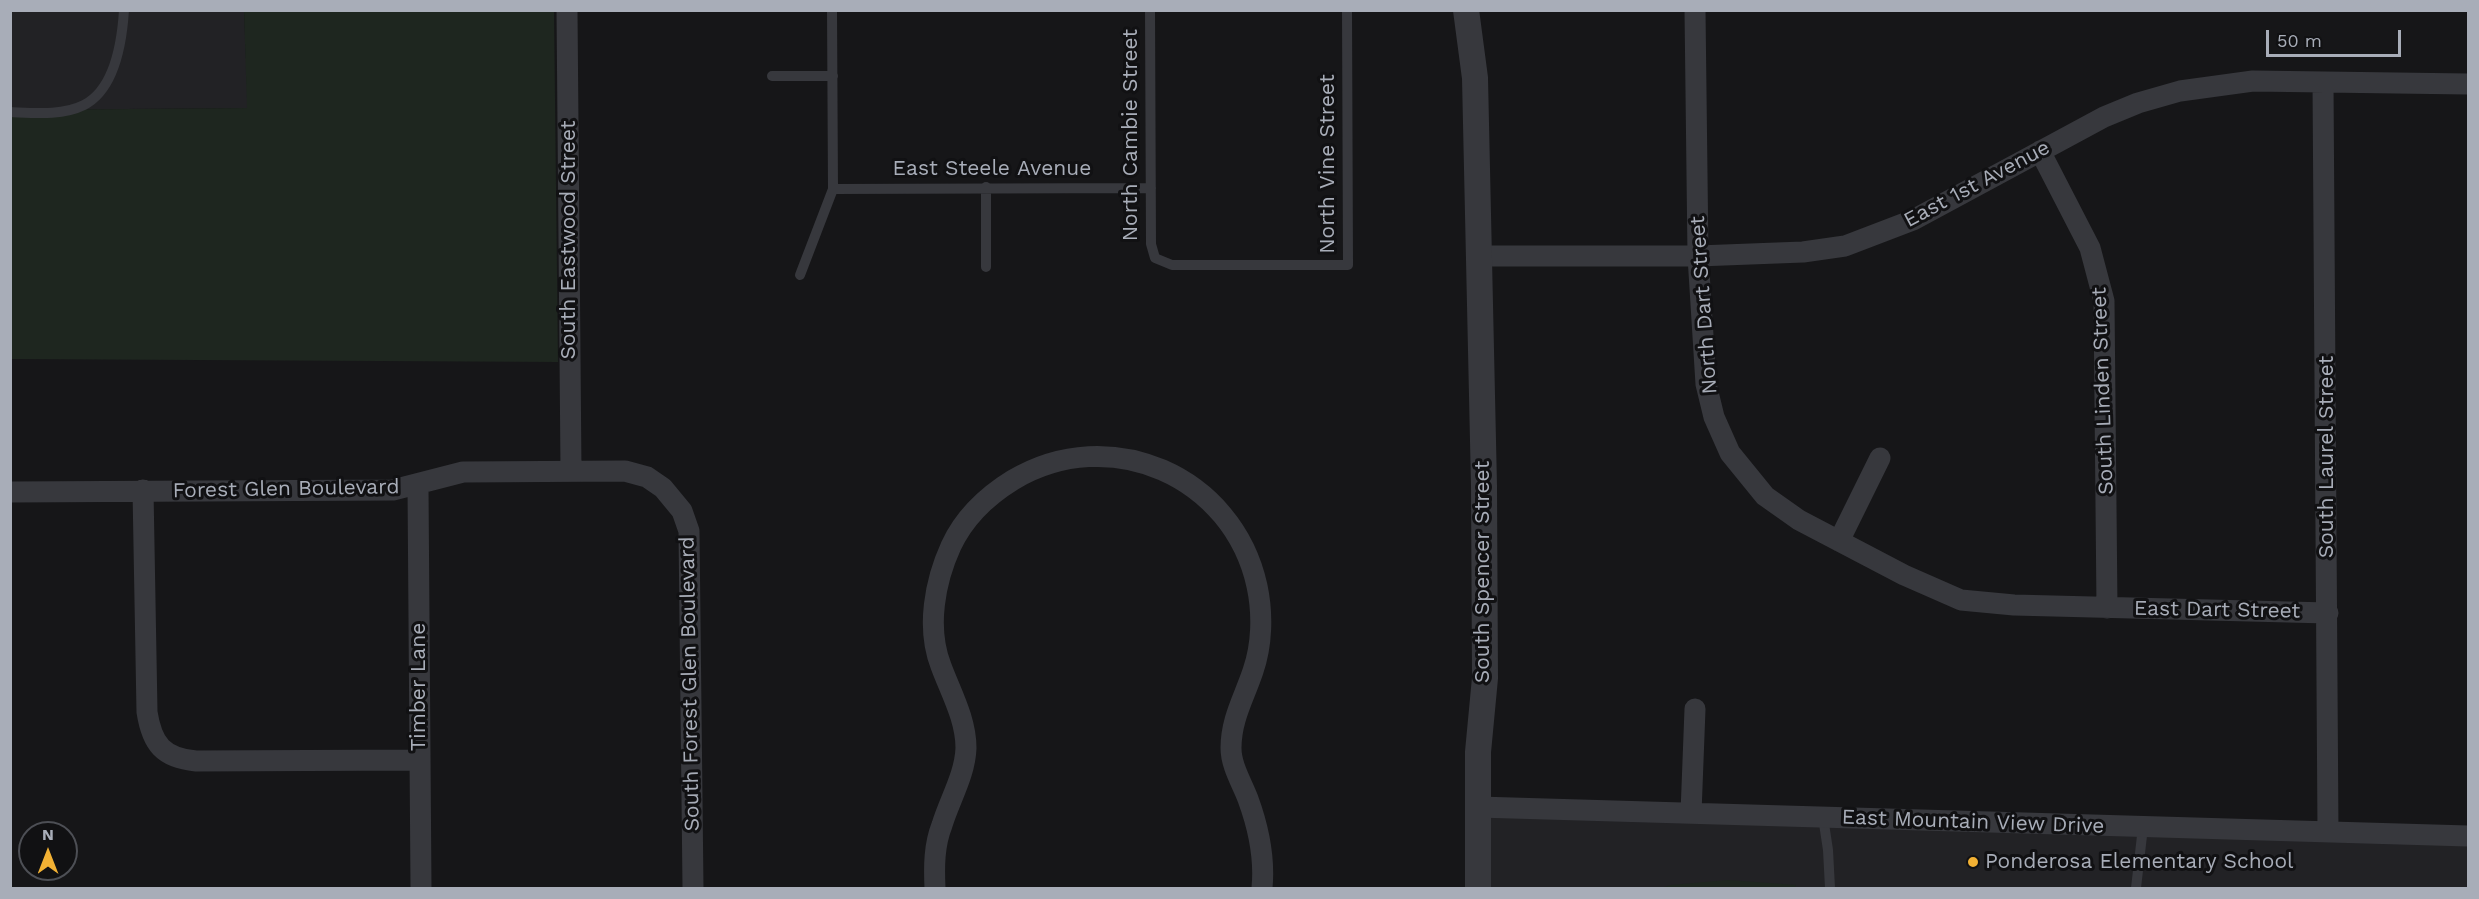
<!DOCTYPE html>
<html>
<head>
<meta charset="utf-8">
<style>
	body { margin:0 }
	#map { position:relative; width:2479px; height:899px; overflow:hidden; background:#161618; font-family:"Work Sans",sans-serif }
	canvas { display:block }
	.frame { position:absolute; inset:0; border:12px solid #a8adb8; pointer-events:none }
	.north { position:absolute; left:18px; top:821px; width:60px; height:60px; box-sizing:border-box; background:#111113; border:2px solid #4d4f55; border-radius:50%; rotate:0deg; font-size:16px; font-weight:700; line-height:24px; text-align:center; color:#a8adb8 }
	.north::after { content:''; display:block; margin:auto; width:21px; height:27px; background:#f2b134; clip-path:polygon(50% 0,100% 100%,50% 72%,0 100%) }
	.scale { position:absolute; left:2266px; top:30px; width:135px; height:27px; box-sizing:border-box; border:3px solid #a8adb8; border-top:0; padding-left:8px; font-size:18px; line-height:21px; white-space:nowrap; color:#a8adb8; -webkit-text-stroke:4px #111113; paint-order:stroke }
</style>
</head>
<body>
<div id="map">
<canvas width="2479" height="899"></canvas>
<div class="frame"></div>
<div class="north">N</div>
<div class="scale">50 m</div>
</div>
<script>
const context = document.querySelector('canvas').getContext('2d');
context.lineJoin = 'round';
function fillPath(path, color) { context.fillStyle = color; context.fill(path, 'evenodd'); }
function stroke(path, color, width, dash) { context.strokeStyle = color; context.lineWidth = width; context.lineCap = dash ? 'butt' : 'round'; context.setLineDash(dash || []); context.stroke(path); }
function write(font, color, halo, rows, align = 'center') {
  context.font = font + ' "Work Sans",sans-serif'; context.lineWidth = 6; context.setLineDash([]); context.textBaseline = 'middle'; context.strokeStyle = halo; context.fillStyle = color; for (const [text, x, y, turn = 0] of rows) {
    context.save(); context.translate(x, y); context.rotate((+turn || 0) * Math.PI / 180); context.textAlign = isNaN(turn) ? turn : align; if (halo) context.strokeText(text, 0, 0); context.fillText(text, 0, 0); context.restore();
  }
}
fillPath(new Path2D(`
	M10 11H244L248 108 11 110Z
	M1478 807 2468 836V888H1478Z`), '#222225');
fillPath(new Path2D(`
	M244 11H554L558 362 11 359 10 110 247 108Z
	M1728 880 1796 885 1795 888H1661L1671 885Z`), '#1e261f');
stroke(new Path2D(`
	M1150 10 1151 244 1155 258 1172 265H1348L1347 10
	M772 76H833
	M10 112C34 113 62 116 84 105 115 89 122 42 124 10
	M986 187V267
	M833 189 1151 188
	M800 275 833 189 832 10
	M1823 817 1828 850 1830 888
	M2136 888 2143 827`), '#37383d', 10);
stroke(new Path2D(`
	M567 10 571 470
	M1695 10 1698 256 1706 384 1714 417 1730 453 1765 496 1799 520 1904 575 1961 600 2014 605 2328 613
	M2323 82 2328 832
	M2040 151 2090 248 2104 301 2107 608
	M1477 256H1698L1803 252 1845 246 1913 220 2104 117 2138 103 2180 91 2253 81 2468 84
	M418 486 421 888
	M143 490 147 712C152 744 163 758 196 761L419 760
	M10 492 393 490 463 472 625 471 647 477 663 488 682 511 689 531 693 888
	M1839 541 1880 458
	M1478 807 2468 836
	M1691 813 1695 709
	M935 888C934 867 934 845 942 825 950 799 965 775 966 748 966 719 951 693 941 666 926 628 935 581 951 546 964 518 987 496 1013 480 1110 422 1233 476 1257 586 1263 614 1262 645 1253 671 1244 698 1231 719 1231 748 1231 766 1242 783 1248 799 1259 829 1265 857 1262 888`), '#37383d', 21);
stroke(new Path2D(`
	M1466 10 1475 78 1484 486 1485 678 1478 752V888`), '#37383d', 26);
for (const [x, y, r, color] of [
	[1973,862,6,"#f2b134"]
]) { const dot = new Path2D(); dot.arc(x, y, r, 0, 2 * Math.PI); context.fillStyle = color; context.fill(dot); stroke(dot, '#111113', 2); }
write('21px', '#a8adb8', '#111113', [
	["North Cambie Street",1131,135,-90],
	["North Vine Street",1328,164,-90],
	["East Steele Avenue",992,169],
	["East 1st Avenue",1977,184,-28],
	["South Eastwood Street",569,240,-90],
	["North Dart Street",1704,305,-94],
	["South Linden Street",2103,391,-92],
	["South Laurel Street",2327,457,-90],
	["Forest Glen Boulevard",286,489,-1],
	["South Spencer Street",1483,572,-90],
	["East Dart Street",2217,610,1],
	["South Forest Glen Boulevard",690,684,-91],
	["Timber Lane",419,687,-90],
	["East Mountain View Drive",1973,822,2]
]);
write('21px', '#a8adb8', '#111113', [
	["Ponderosa Elementary School",1985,862]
], 'left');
</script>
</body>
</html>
